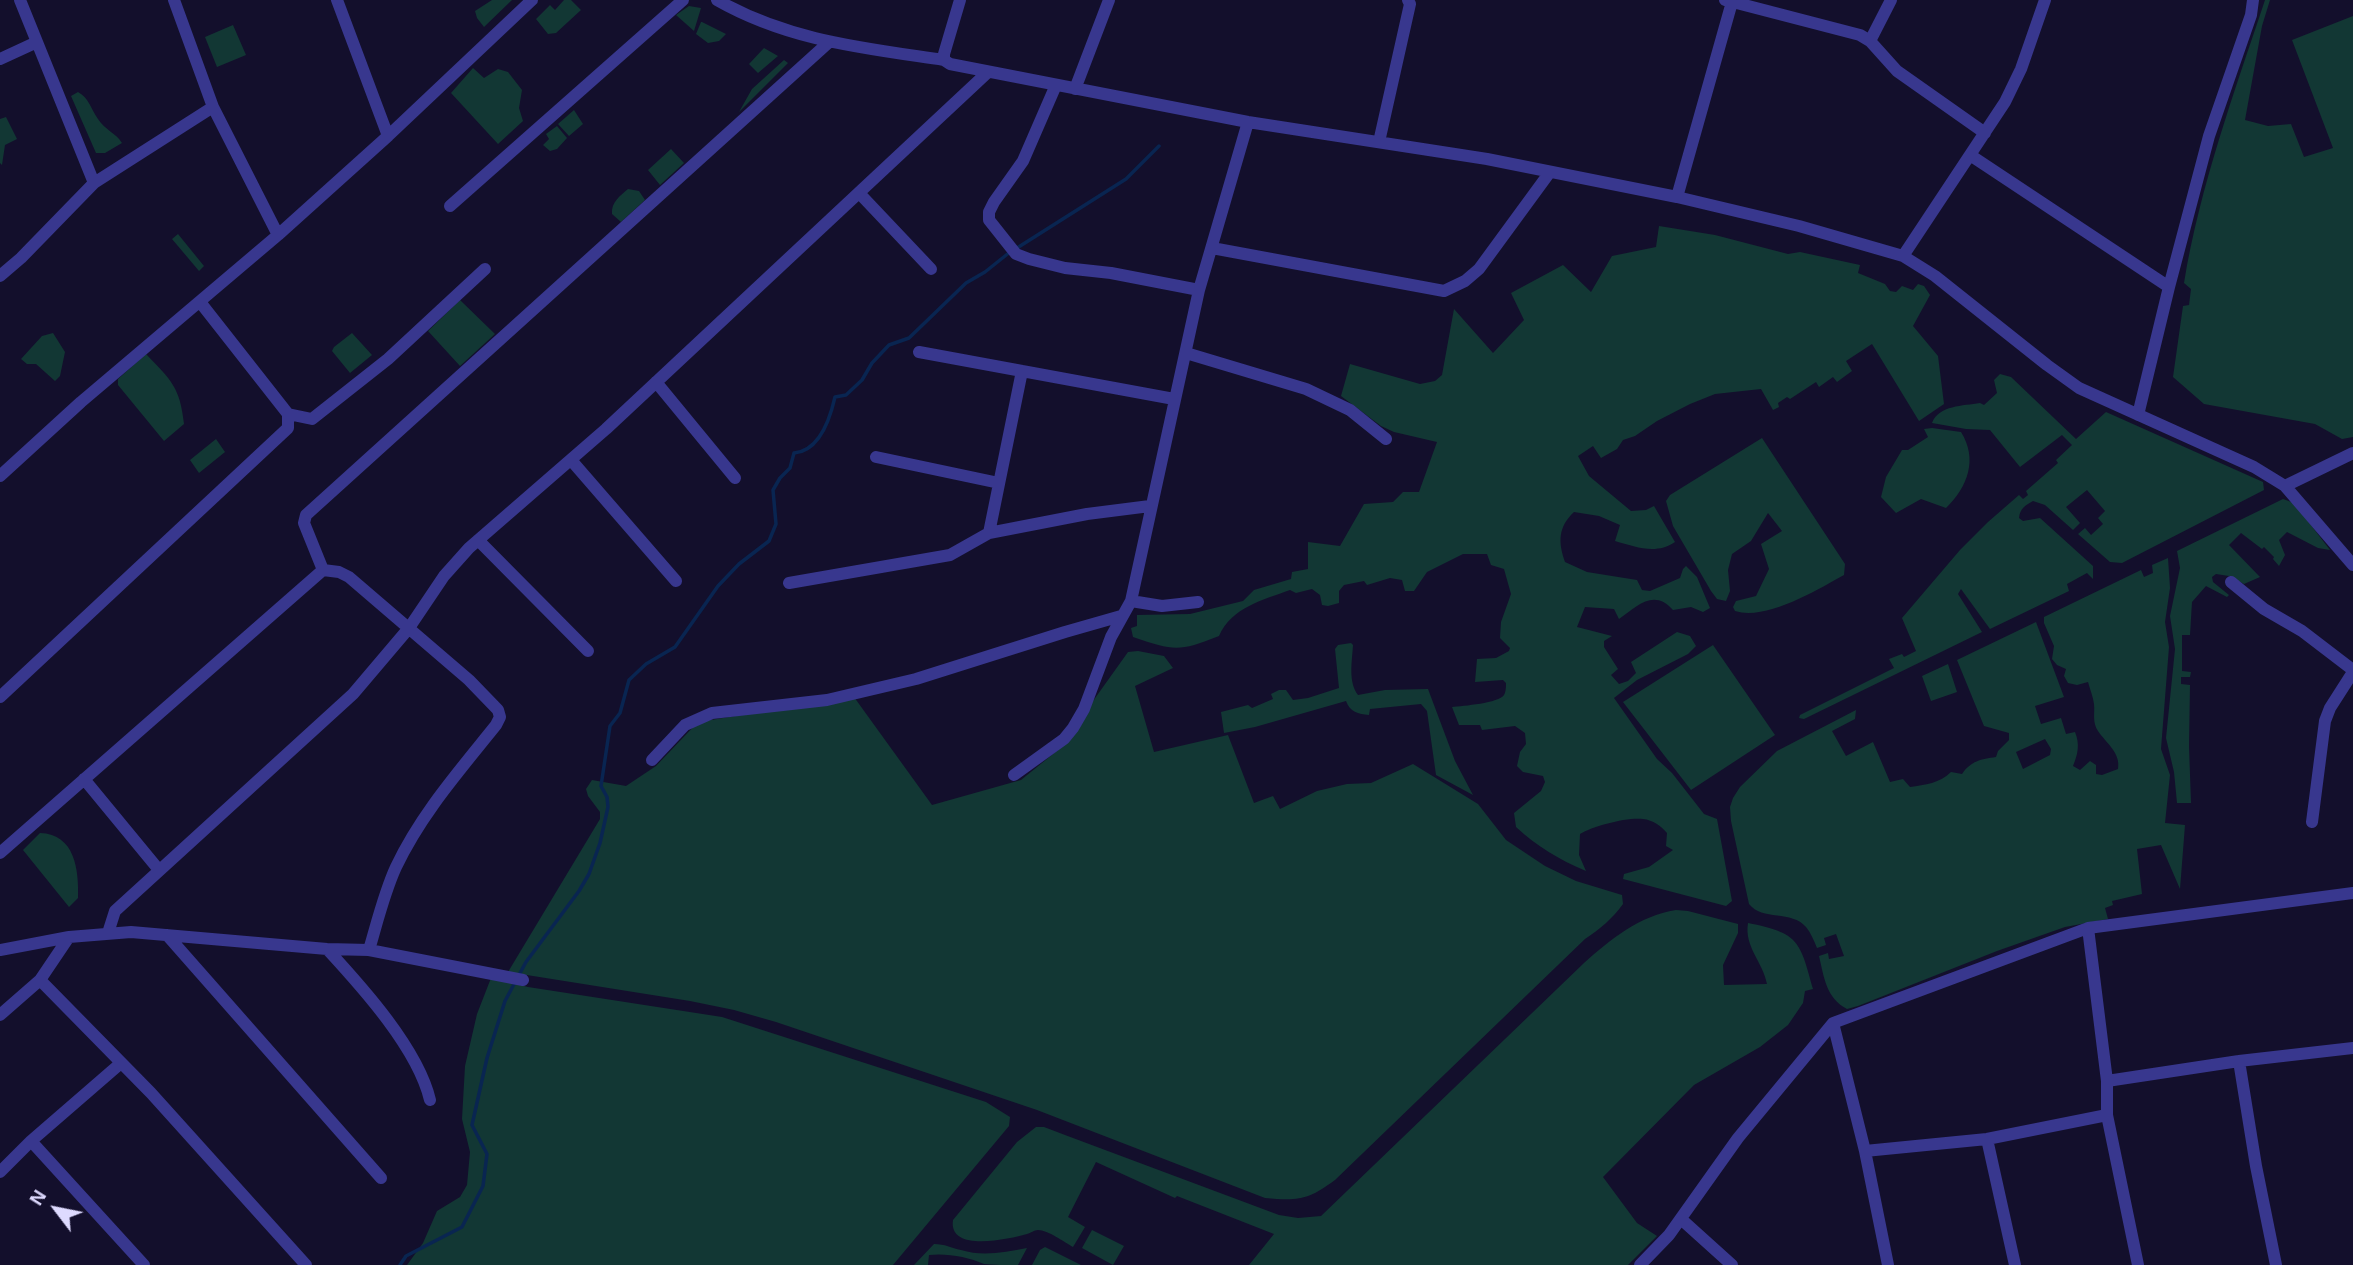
<!DOCTYPE html>
<html>
<head>
<meta charset="utf-8">
<style>
	body { margin:0 }
	#map { position:relative; width:2353px; height:1265px; overflow:hidden; background:#130f2c; font-family:Helvetica,sans-serif }
	canvas { display:block }
	.north { position:absolute; left:21px; top:1174px; width:70px; height:70px; -webkit-text-stroke:5px #130f2c; paint-order:stroke; rotate:302deg; font-size:19px; font-weight:700; line-height:28px; text-align:center; color:#dedaff }
	.north::after { content:''; display:block; margin:auto; width:24px; height:32px; background:#dedaff; clip-path:polygon(50% 0,100% 100%,50% 72%,0 100%) }
</style>
</head>
<body>
<div id="map">
<canvas width="2353" height="1265"></canvas>
<div class="north">N</div>
</div>
<script>
const context = document.querySelector('canvas').getContext('2d');
context.lineJoin = 'round';
function fillPath(path, color) { context.fillStyle = color; context.fill(path, 'evenodd'); }
function stroke(path, color, width, dash) { context.strokeStyle = color; context.lineWidth = width; context.lineCap = dash ? 'butt' : 'round'; context.setLineDash(dash || []); context.stroke(path); }
fillPath(new Path2D(`
	M492 0H512L484 27 477 18 475 11Z
	M564 0H571L581 10 556 33 548 34 536 19 550 5 555 10Z
	M2265 0H2270L2262 26 2245 120 2268 126 2291 124 2304 157 2333 148 2292 40 2353 16V437L2342 439 2315 424 2204 404 2173 377 2183 306 2189 305 2191 289 2184 283C2200 186 2234 93 2265 0Z
	M689 6 701 8 694 31 676 15Z
	M701 22H702L726 34 719 41 708 43 696 34Z
	M233 25 246 55 217 67 205 37Z
	M764 48 778 56 758 73 749 64Z
	M784 60 788 63 739 112 752 89Z
	M473 68 484 78 498 69 508 72 522 90 519 108 523 121 498 144 451 93Z
	M78 92C89 98 91 109 98 119 105 130 116 133 122 143L105 153H96L71 96Z
	M574 110 583 124 569 136 558 124Z
	M6 117 17 139 5 145 2 165 0 163V119Z
	M557 126 567 138 557 149 550 151 543 145 549 139 546 134Z
	M671 149 684 163 660 185 648 170Z
	M628 189 639 191 645 200 621 222 612 214C611 202 620 196 628 189Z
	M1659 226 1715 235 1788 254 1800 252 1860 265 1858 273 1885 284 1890 291 1896 292 1902 286 1913 290 1918 284 1924 286 1930 295 1913 326 1938 356 1944 404 1919 421 1872 344 1846 361 1852 371 1837 382 1833 377 1819 387 1816 382 1790 399 1787 397 1778 403 1779 407 1773 410 1761 389 1715 394 1690 404 1657 421 1635 436 1623 440 1617 449 1601 458 1593 446 1578 456 1589 476 1631 511 1646 510 1654 506 1675 542C1656 555 1636 547 1615 541L1620 525 1599 516 1574 512C1558 527 1558 542 1565 562L1587 572 1637 580 1642 590 1650 591 1680 578 1683 569 1686 566 1697 577 1710 608 1703 612 1691 607 1673 610C1654 588 1637 606 1619 619L1614 609 1585 607 1577 627 1612 636 1604 641V647L1618 669 1611 675 1619 684 1628 681 1636 673 1631 662 1677 632 1690 636 1696 646 1688 654 1637 680 1614 698 1657 759 1672 773 1704 814 1717 819 1732 901 1726 906 1623 879 1624 874 1649 867 1673 850 1666 846 1667 833C1661 826 1653 820 1643 819 1627 817 1593 826 1580 834L1579 855 1586 871C1558 859 1538 847 1516 827L1514 813 1541 791 1545 782 1543 776 1523 772 1517 766 1520 752 1526 744 1525 733 1515 726 1482 730 1480 725H1459L1452 707C1463 706 1499 703 1504 695 1506 692 1506 686 1506 683L1503 680 1475 682 1477 659 1496 658 1509 651 1510 648 1500 638 1501 622 1511 594 1504 569 1491 565 1487 554H1463L1427 572 1414 591H1405L1402 580 1390 578 1367 585 1364 581 1344 585 1339 591V603L1328 606 1322 605 1320 595 1312 589 1296 593 1290 590C1263 600 1232 607 1219 636 1178 652 1175 651 1133 637L1131 628 1137 626V615L1190 614 1243 601 1254 590 1291 579 1292 572 1308 569V542L1340 546 1364 504 1393 502 1403 492H1419L1437 442 1394 432 1381 426 1341 396 1350 364 1420 384 1435 381 1442 375 1454 309 1493 353 1524 320 1511 293 1563 265 1591 292 1612 256 1656 247Z
	M178 234 204 266 199 271 172 239Z
	M460 300 495 334 460 366 428 331Z
	M53 333 65 352 60 376 55 381 36 364H27L21 359 42 336Z
	M352 333 372 355 350 373 332 351 334 347Z
	M146 354C171 380 180 387 184 424L164 441 118 385V379Z
	M2000 374 2011 377 2076 439 2106 412 2263 482 2264 490 2122 563 2110 562 2078 534 2085 528 2091 535 2103 524 2098 518 2105 511 2087 490 2066 507 2080 523 2073 530 2045 505 2033 501C2026 505 2020 508 2019 518L2023 521 2040 518 2093 566V579L2087 573 2067 584 2069 591 1990 629 1961 589 1958 594 1982 632 1804 719 1799 718 1800 715 1894 668 1889 659 1902 654 1904 657 1916 651 1902 618 1960 550 1988 522 2019 495 2023 499 2028 495 2026 491 2058 463 2056 460 2072 445 2062 435 2020 467 1990 430 1966 429 1932 423C1939 405 1963 406 1980 403L1984 405 1997 393 1994 380Z
	M1932 428 1961 432C1978 459 1968 487 1946 508L1921 499 1896 513 1881 497 1886 477 1902 450H1908L1928 437 1924 429Z
	M1762 438 1845 564 1844 575C1817 590 1766 621 1735 611L1733 607 1736 601 1756 596 1769 569 1761 544 1782 531 1768 513 1751 541 1732 554 1728 570 1730 591 1726 601 1717 599 1711 591 1673 526 1666 501 1670 495Z
	M216 439 225 452 199 473 190 460Z
	M2283 499 2294 503 2330 550 2318 548 2287 532 2279 540 2285 555 2279 566 2273 559 2274 557 2264 547 2262 549 2241 533 2229 545 2260 577 2244 584 2229 576 2216 574 2212 577 2213 582 2229 595 2227 597 2206 586 2192 602 2190 635H2182V671L2191 672 2190 677H2181V684L2190 685 2189 746 2191 803H2177L2174 772 2166 738 2175 649 2170 616 2180 568 2177 551Z
	M2168 558 2170 588 2165 622 2169 647 2161 749 2170 775 2165 823 2185 825 2180 889 2161 845 2137 849 2142 894 2112 901 2113 905 2105 908 2108 919 2065 927 1997 951 1858 1006 1847 1009C1826 998 1824 977 1819 956L1828 953 1829 959 1844 956 1836 934 1824 938 1826 945 1817 948C1814 941 1811 933 1806 927 1792 910 1762 921 1749 904L1731 821 1730 807 1733 798 1740 787 1777 751 1856 710 1855 719 1832 731 1846 756 1873 742 1890 782 1903 779 1910 787C1925 785 1940 783 1951 772L1962 774C1971 761 1981 759 1996 757L1998 751 2009 740V733L1984 726 1957 660 2036 622 2064 697 2035 706 2041 724 2061 718 2066 734 2075 732C2080 744 2078 754 2073 766L2080 770 2090 761 2096 765V774L2102 775 2118 769C2121 753 2106 743 2098 731 2092 722 2095 713 2094 704 2093 697 2090 689 2088 682L2077 685 2068 683 2064 676 2066 669 2057 665 2052 659 2054 646 2044 623V617L2141 570 2144 577 2153 573 2152 565ZM2045 739 2051 749 2050 755 2023 769 2016 752Z
	M1351 643 1353 645C1352 662 1348 682 1358 695L1385 690 1428 689 1455 761 1473 795 1436 775 1427 711 1421 704 1370 709 1369 715C1358 714 1350 712 1346 701L1255 727 1224 733 1221 712 1248 705 1252 708 1273 699 1271 694 1279 690H1286L1293 700 1308 698 1339 688 1335 649 1338 645Z
	M1713 645 1775 735 1691 790 1623 702Z
	M1138 651 1164 656 1173 668 1135 686 1154 752 1228 735 1254 803 1273 796 1280 809 1317 791 1347 784 1371 783 1413 764 1478 804 1506 840 1545 866 1576 881 1622 895 1623 904C1612 919 1600 929 1585 939L1335 1180C1308 1200 1299 1201 1265 1198L1037 1110 776 1022 734 1010 690 1001 508 972 600 819V812L588 796 586 789 592 780 626 786 656 766 698 722 854 697 932 805 1021 780 1058 750 1128 652Z
	M1948 664 1957 692 1931 701 1922 676Z
	M40 833C75 834 79 870 78 898L69 907 23 850Z
	M1676 910 1688 911 1738 924V933L1723 965 1724 985 1767 984C1763 962 1744 947 1748 923 1799 933 1800 941 1813 989L1805 991 1803 1003 1788 1025 1760 1047 1694 1085 1603 1177 1637 1223 1657 1236 1628 1265H1249L1274 1234 1177 1196 1175 1198 1096 1162 1068 1217 1085 1227 1073 1247C1064 1242 1048 1230 1038 1230 1034 1230 1031 1233 1027 1234 1009 1239 948 1253 953 1220L1017 1142 1036 1127H1044L1065 1135 1279 1215 1298 1218 1321 1216 1584 963C1611 939 1639 916 1676 910Z
	M491 978 528 987 722 1017 986 1102 1010 1117 1009 1126 893 1265H407L423 1243 437 1211 460 1197 467 1185 470 1152 462 1119 465 1066 477 1014Z
	M1092 1230 1124 1246 1113 1265 1082 1248Z
	M934 1244C945 1244 951 1248 961 1250 983 1257 1005 1252 1027 1248L1018 1265C1008 1265 992 1265 984 1264 968 1257 947 1253 929 1255L928 1265H914Z
	M1045 1247 1081 1265H1032L1040 1250Z`), '#123734');
stroke(new Path2D(`
	M1017 248 1126 179 1159 146
	M400 1265 406 1256 462 1227 483 1186 487 1154 472 1125 487 1058 505 1001 526 962 579 891 589 874 600 843 608 807 607 797 601 786 610 726 620 713 629 680 646 664 675 647 718 586 739 564 769 541 776 524 773 490 780 478 790 468 794 453C820 451 830 419 835 397L846 395 862 380 872 363 889 345 909 338 966 283 985 272 1010 252`), '#092551', 3.5);
stroke(new Path2D(`
	M20 0 94 183
	M174 0 213 107 278 235
	M337 0 388 136
	M717 0C789 41 864 48 944 60
	M960 0 944 54V60L950 64 1248 122 1487 159 1677 197 1799 226 1903 256 1935 276 2047 365 2079 388 2254 467 2285 486 2353 565
	M1725 0 1860 35 1870 41 1897 71 1985 133
	M1870 41 1891 0
	M0 59 37 42
	M1056 85 1023 161 994 202 989 212V220L1016 254 1029 259 1065 268 1111 273 1199 290
	M1075 89 1109 0
	M1379 142 1410 4 1408 0
	M1970 155 2169 287
	M860 194 931 269
	M1677 197 1732 2
	M450 206 683 0
	M1212 248 1444 291 1465 281 1479 269 1550 172
	M1903 256 2005 102 2021 69 2045 0
	M0 276 21 258 94 183 213 107
	M919 352 1174 399
	M1186 353 1306 389 1350 410 1386 439
	M656 382 735 478
	M288 414 312 419 388 359 485 269
	M2138 415 2169 287 2209 136 2251 15 2253 0
	M876 457 999 483
	M571 460 676 581
	M0 476 81 402 278 235 388 136 532 0
	M2285 486 2353 453
	M989 533 1022 371
	M478 540 588 651
	M323 570 339 572 349 577 469 680 498 710 500 717 496 725C460 770 421 814 396 867 384 893 377 923 369 950
	M2231 582 2264 609 2302 631 2353 670
	M789 583 950 555 989 533 1087 514 1150 506
	M1131 601 1162 606 1198 602
	M0 697 288 428V414L200 302
	M652 760 685 725 712 713 827 700 916 679 1065 632 1121 616
	M1014 775 1064 739 1073 728 1084 709 1111 637 1131 601 1199 290 1248 122
	M84 779 159 870
	M2312 822 2325 721 2330 708 2353 672
	M0 853 323 570 304 523 306 515 828 43
	M2088 928 2107 1081V1115L2138 1265
	M108 933 115 911 353 694 409 628 444 576 469 548 606 429 988 72
	M167 935 381 1178
	M327 949C363 988 418 1049 430 1100
	M0 950 69 937 131 932 327 949 369 950 523 980
	M40 980 151 1093 306 1265
	M0 1015 40 980 69 937
	M1833 1023 1865 1151 1888 1265
	M2239 1061 2256 1166 2276 1265
	M2107 1081 2239 1061 2353 1048
	M1987 1139 2015 1265
	M31 1141 144 1265
	M1865 1151 1987 1139 2107 1115
	M0 1172 31 1141 121 1063
	M1681 1219 1732 1265
	M1640 1265 1669 1235 1738 1138 1833 1023 2088 928 2353 893`), '#38378e', 12);
</script>
</body>
</html>
